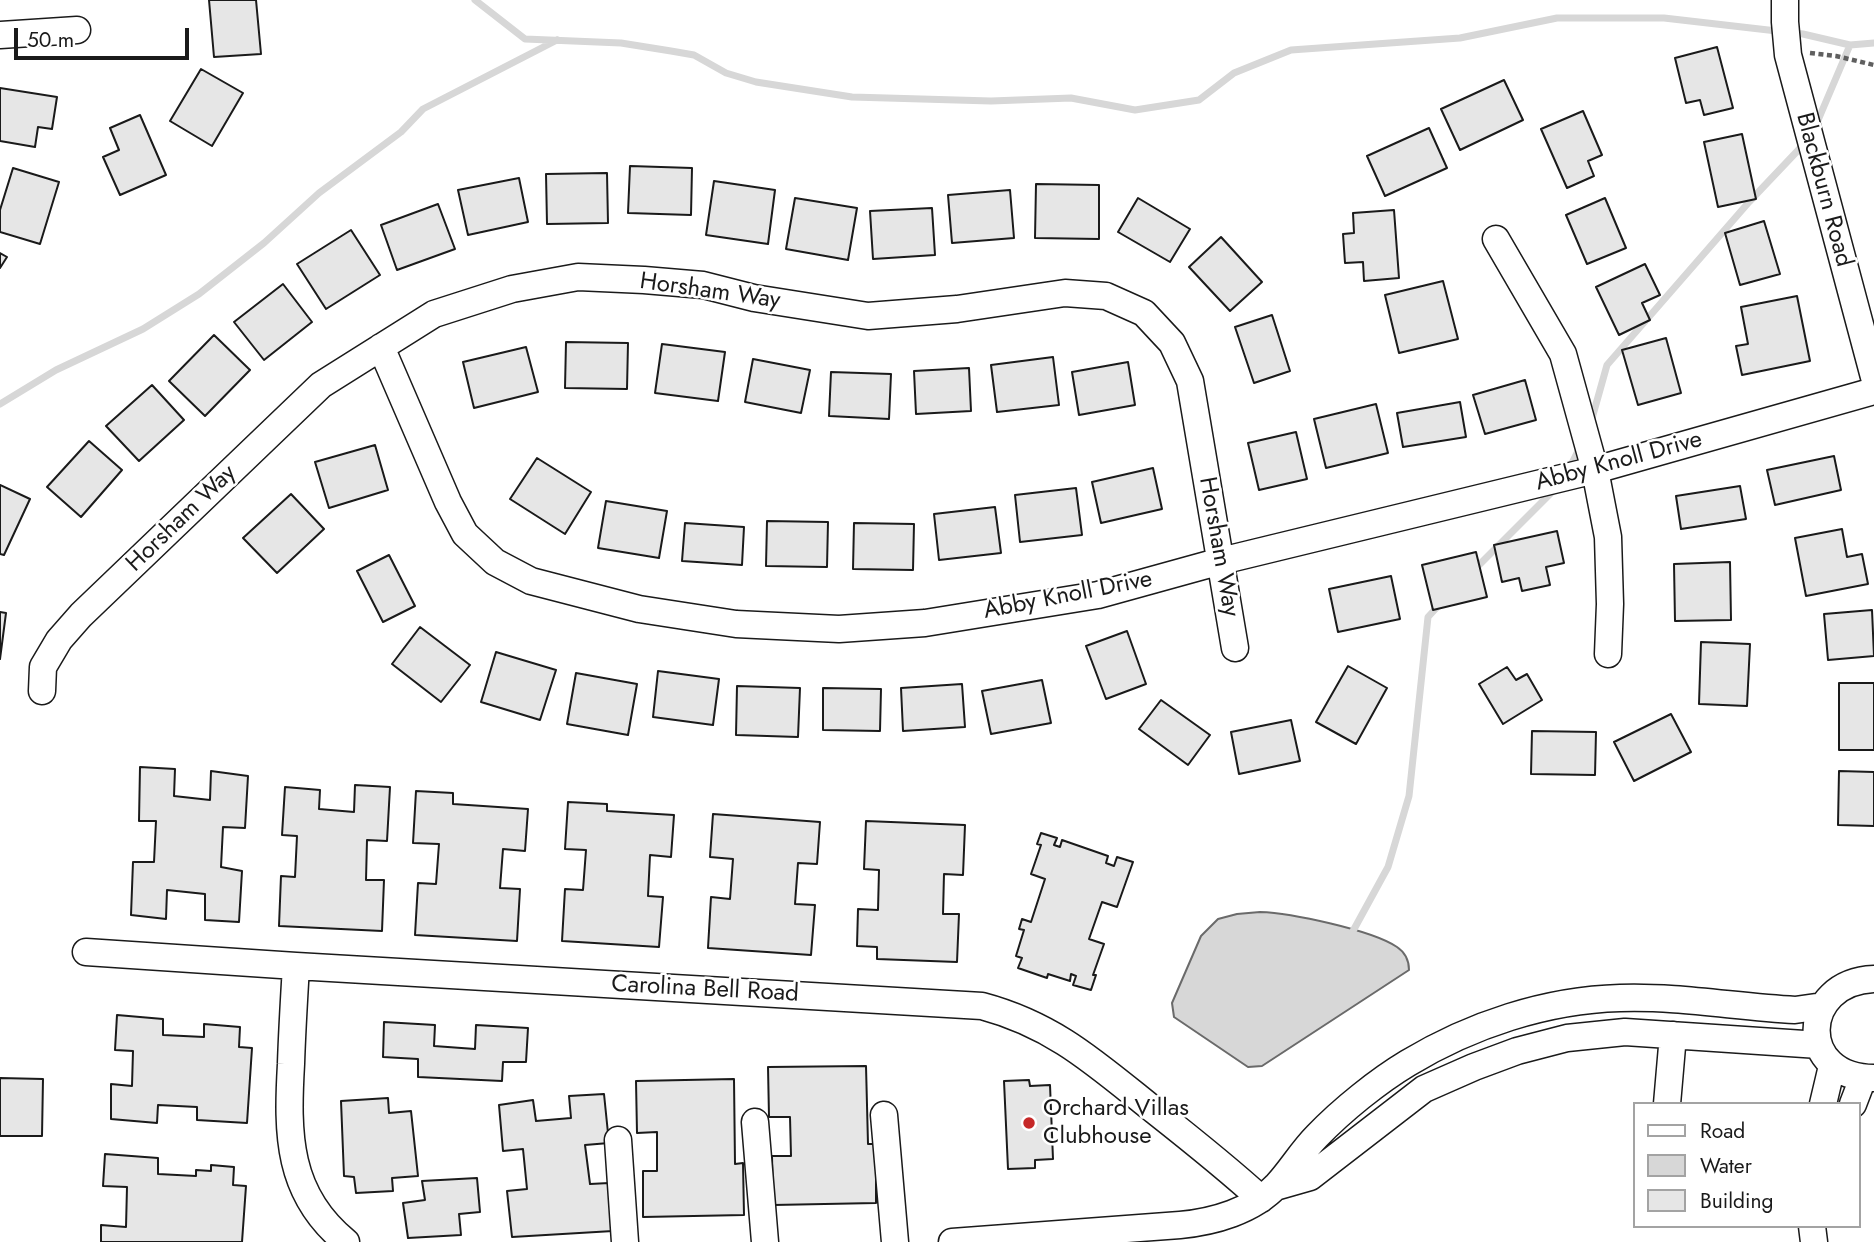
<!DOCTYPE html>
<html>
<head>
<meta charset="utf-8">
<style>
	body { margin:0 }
	#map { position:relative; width:1874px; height:1242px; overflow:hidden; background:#fff; font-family:Jost,sans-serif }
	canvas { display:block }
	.legend { position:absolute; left:1633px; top:1102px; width:228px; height:126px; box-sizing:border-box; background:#fff; border:2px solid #a3a3a3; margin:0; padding:9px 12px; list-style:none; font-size:21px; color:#1a1a1a }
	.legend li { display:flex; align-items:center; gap:14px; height:35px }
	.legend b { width:35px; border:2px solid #a3a3a3 }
	.scale { position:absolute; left:14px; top:28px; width:175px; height:32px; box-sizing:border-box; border:4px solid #1a1a1a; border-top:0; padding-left:9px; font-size:21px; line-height:24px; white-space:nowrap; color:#1a1a1a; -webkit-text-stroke:5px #fff; paint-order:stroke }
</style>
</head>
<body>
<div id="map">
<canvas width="1874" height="1242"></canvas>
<ul class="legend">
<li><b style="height:9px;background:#fff"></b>Road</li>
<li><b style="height:19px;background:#d7d7d7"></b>Water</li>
<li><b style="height:19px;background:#e6e6e6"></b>Building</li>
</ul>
<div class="scale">50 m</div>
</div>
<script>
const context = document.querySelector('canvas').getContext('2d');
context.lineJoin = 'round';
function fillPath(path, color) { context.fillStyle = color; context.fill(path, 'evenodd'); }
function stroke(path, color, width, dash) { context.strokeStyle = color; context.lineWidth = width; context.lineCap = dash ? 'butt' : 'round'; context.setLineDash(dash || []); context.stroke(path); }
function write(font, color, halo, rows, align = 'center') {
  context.font = font + ' Jost,sans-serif'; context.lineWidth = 5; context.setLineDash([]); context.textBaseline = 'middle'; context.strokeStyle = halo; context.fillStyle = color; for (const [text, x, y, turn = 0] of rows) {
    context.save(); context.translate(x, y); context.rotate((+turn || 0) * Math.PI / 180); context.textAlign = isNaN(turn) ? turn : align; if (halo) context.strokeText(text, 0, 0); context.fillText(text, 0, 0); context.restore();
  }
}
const water = new Path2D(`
	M1260 912C1291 913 1372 930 1397 947 1406 953 1409 960 1409 970L1262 1066 1248 1067 1174 1017 1172 1003 1201 936 1218 919 1237 914Z`);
fillPath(water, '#d7d7d7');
stroke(water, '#6a6a6a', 2);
stroke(new Path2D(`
	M475 0 525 39 621 43 671 51 694 55 726 73 756 82 852 97 991 101 1071 98 1135 110 1199 100 1234 73 1291 50 1460 38 1557 18H1664L1803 34 1850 45 1874 43
	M1816 125 1850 45
	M0 404 56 370 143 329 199 294 264 243 319 193 401 132 423 109 557 40
	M1591 422 1607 365 1749 202 1804 144
	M1569 469 1581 445
	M1473 571 1554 490
	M1353 931 1388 867 1409 796 1428 617 1440 604`), '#d7d7d7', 7);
const building = new Path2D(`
	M209 0H256L261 54 214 57Z
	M1717 47 1733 108 1704 115 1700 100 1686 103 1675 58Z
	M201 69 243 93 212 146 170 121Z
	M1504 80 1523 120 1460 150 1441 109Z
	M0 88 57 97 52 129 38 127 35 147 0 141Z
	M1583 111 1602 155 1588 161 1594 176 1567 188 1541 129Z
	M140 115 166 175 120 195 103 157 119 150 110 128Z
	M1429 128 1447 168 1385 196 1367 156Z
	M1742 134 1756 199 1718 207 1704 142Z
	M630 166 692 168 691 215 628 213Z
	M13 168 59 182 40 244 0 232V210Z
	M607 173 608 223 547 224 546 174Z
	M519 178 528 222 468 235 458 190Z
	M714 181 775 190 768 244 706 235Z
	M1036 184 1099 185V239L1035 238Z
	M1010 190 1014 238 952 243 948 195Z
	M795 198 857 208 848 260 786 249Z
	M1138 198 1190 229 1170 262 1118 232Z
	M1605 198 1626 248 1587 264 1566 215Z
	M438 204 455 249 397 270 381 225Z
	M932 208 935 255 873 259 870 211Z
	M1394 210 1399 278 1364 281 1363 262 1345 263 1343 234 1354 233 1353 213Z
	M1764 221 1780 274 1740 285 1725 233Z
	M351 230 380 275 326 309 297 264Z
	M1221 237 1262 282 1230 311 1189 267Z
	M0 253 7 257 0 268Z
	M1645 264 1660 295 1642 303 1650 320 1619 335 1596 287Z
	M1443 281 1458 339 1399 353 1385 295Z
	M283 284 312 322 264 360 234 322Z
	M1797 296 1810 361 1742 375 1736 346 1748 344 1741 307Z
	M1272 315 1290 371 1254 383 1235 327Z
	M214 335 250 370 205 416 169 381Z
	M1666 338 1681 393 1638 405 1622 350Z
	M566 342 628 343 627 389 565 388Z
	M662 344 725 352 718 401 655 393Z
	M526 347 538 392 474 408 463 362Z
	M1053 357 1059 405 997 412 991 365Z
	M753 359 810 370 801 413 745 402Z
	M1128 362 1135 405 1079 415 1072 372Z
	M969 368 971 411 916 414 914 371Z
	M831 372 891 374 889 419 829 416Z
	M1525 380 1536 420 1485 434 1473 395Z
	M152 385 184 420 139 461 106 426Z
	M1460 402 1466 437 1403 447 1397 413Z
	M1376 404 1388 453 1326 468 1314 419Z
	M1296 432 1307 479 1259 490 1248 443Z
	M89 441 122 470 81 517 47 487Z
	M375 445 388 490 329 508 315 462Z
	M1834 456 1841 490 1775 505 1767 470Z
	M537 458 591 492 565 534 510 499Z
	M1153 468 1162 509 1101 523 1092 482Z
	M0 485 30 499 4 555 0 554Z
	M1740 486 1746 519 1681 529 1676 496Z
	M1076 488 1082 535 1020 542 1015 495Z
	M291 494 324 529 277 573 243 538Z
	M606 501 667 511 659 558 598 548Z
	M995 507 1001 553 939 560 934 514Z
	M767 521 828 522 827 567 766 566Z
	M685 523 744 527 742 565 682 561Z
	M854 523 914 524 913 570 853 569Z
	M1842 529 1847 557 1862 554 1868 584 1806 596 1795 538Z
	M1557 531 1564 563 1546 567 1550 585 1522 591 1519 578 1502 582 1494 545Z
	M1476 552 1487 597 1433 610 1422 565Z
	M389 555 415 606 383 622 357 571Z
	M1730 562 1731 620 1675 621 1674 564Z
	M1391 576 1400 619 1338 632 1329 589Z
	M1872 610 1874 656 1828 660 1824 614Z
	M0 612 6 613 0 659Z
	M420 627 470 665 441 702 392 664Z
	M1127 631 1146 684 1106 699 1086 646Z
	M1701 642 1750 644 1747 706 1699 704Z
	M496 652 556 670 540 720 481 702Z
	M1348 666 1387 688 1356 744 1316 722Z
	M1507 667 1516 680 1527 674 1542 700 1503 724 1479 684Z
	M658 671 719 679 713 725 653 717Z
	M576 673 637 684 628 735 567 724Z
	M1042 680 1051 723 991 734 982 691Z
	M1839 683H1874V750H1839Z
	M962 684 965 727 903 731 901 688Z
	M737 686 800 688 798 737 736 735Z
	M823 688 881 689 880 731 823 730Z
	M1161 700 1210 735 1188 765 1139 729Z
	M1671 714 1691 752 1634 781 1614 742Z
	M1291 720 1300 761 1239 774 1231 732Z
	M1532 731 1596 732 1595 775 1531 774Z
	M140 767 175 769 174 796 210 800 211 771 248 776 245 828 223 827 221 867 242 871 239 922 205 920V894L167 890 166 919 131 915 133 862H154L156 821H139Z
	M1839 771 1874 772V826L1838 825Z
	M355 785 390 787 387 841 367 840 366 880H384L382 931 279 926 281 876 295 877 297 836 282 835 285 787 320 790 319 809 354 812Z
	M416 791 453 793V804L528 809 525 851 503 849 500 888 520 889 517 941 415 935 418 883 436 884 439 844 413 843Z
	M568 802 607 804V811L674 815 671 857 650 855 648 896 663 897 659 947 562 941 565 889 583 890 586 850 565 849Z
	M713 814 820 822 817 864 798 863 795 904 815 905 811 955 708 948 711 897 730 899 733 859 710 857Z
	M866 821 965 825 963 875 944 874 943 914H959L957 962 877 959V947L857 946 858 909 878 910 879 870 864 869Z
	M1041 833 1057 838 1054 845 1060 847 1062 840 1108 856 1106 863 1114 866 1117 857 1133 862 1117 907 1102 902 1089 939 1104 944 1093 975H1096L1091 990 1073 985 1076 976 1071 974 1070 981 1048 974 1047 978 1018 968 1022 958 1016 956 1024 930 1019 929 1022 919 1031 922 1045 879 1031 874 1041 845 1037 844Z
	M117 1015 163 1019V1035L204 1037V1024L240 1027 239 1047 252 1048 247 1123 197 1120V1107L158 1105 157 1123 111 1119V1084L132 1086 133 1051 115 1050Z
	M384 1022 435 1025 434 1046 475 1049 476 1025 528 1028 526 1062H503L502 1081 418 1077V1059L383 1057Z
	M866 1066 868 1144H876V1203L773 1205 772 1156H791L790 1117H769L768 1067Z
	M0 1078 43 1079 42 1136H0Z
	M734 1079 735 1164 743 1163 744 1215 643 1217V1171H657V1132L637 1133 636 1081Z
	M1029 1080 1030 1086 1050 1085 1053 1159 1035 1160V1168L1008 1169 1004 1081Z
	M604 1094 609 1143 585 1145 590 1184 609 1183 613 1231 512 1237 507 1191 527 1189 523 1149 503 1151 499 1105 533 1100 536 1121 571 1118 569 1096Z
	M388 1098 389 1113 411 1111 418 1176 392 1178 393 1191 356 1193 354 1177 344 1176 341 1101Z
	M105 1154 158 1158V1174L196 1176V1170L211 1171V1165L234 1167 233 1185 246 1186 242 1242H101V1225L126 1227 127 1187 103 1186Z
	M477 1178 480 1212 459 1214 461 1235 408 1238 403 1203 425 1200 422 1181Z`);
fillPath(building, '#e6e6e6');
stroke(building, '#1a1a1a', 2);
const minor = new Path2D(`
	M1785 0V22L1788 55 1874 377
	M0 35 77 30
	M1496 239 1563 354 1595 470 1608 537 1610 604 1608 654
	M381 347 448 502 465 534 495 562 531 581 639 609 736 624 839 629 925 623 1098 595 1221 561 1595 470 1874 391
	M42 691 43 667 59 640 81 615 321 385 434 314 512 289 578 277 644 280 703 285 754 298 868 316 957 309 1065 293 1106 296 1144 313 1172 343 1190 381 1235 648
	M86 952 296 966 982 1006C1053 1025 1094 1062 1150 1107 1188 1137 1225 1166 1261 1199
	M296 966C294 999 292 1032 291 1064 287 1134 287 1194 346 1242
	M1874 979C1799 982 1796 1078 1874 1078
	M1667 1104 1673 1035
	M1823 1104 1832 1066
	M1853 1104 1863 1078
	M884 1115 895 1242
	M755 1122 765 1242
	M618 1140 625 1242
	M1275 1187 1310 1177 1424 1089 1474 1067 1517 1051 1567 1038 1625 1032 1819 1045
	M1812 1226 1814 1242
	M952 1242 1180 1225C1213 1222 1253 1211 1277 1185 1291 1170 1302 1151 1317 1136 1342 1110 1378 1081 1408 1063 1471 1025 1546 1000 1620 998 1678 996 1737 1007 1795 1010L1823 1006`);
stroke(minor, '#1a1a1a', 29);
stroke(new Path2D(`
	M1810 53 1836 56 1874 65`), '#5f5f5f', 4.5, [5, 3.5]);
stroke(minor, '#fff', 26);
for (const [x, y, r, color] of [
	[1029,1123,7,"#c62828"]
]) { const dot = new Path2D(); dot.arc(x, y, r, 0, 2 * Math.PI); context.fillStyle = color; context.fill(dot); stroke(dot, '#fff', 2.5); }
write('24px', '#1a1a1a', '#fff', [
	["Blackburn Road",1823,190,75],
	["Horsham Way",710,292,8],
	["Abby Knoll Drive",1619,462,-15],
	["Horsham Way",182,519,-44],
	["Horsham Way",1218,547,80],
	["Abby Knoll Drive",1068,596,-11],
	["Carolina Bell Road",705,990,3]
]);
write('24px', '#1a1a1a', '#fff', [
	["Orchard Villas",1043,1109],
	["Clubhouse",1043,1137]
], 'left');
</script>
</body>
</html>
